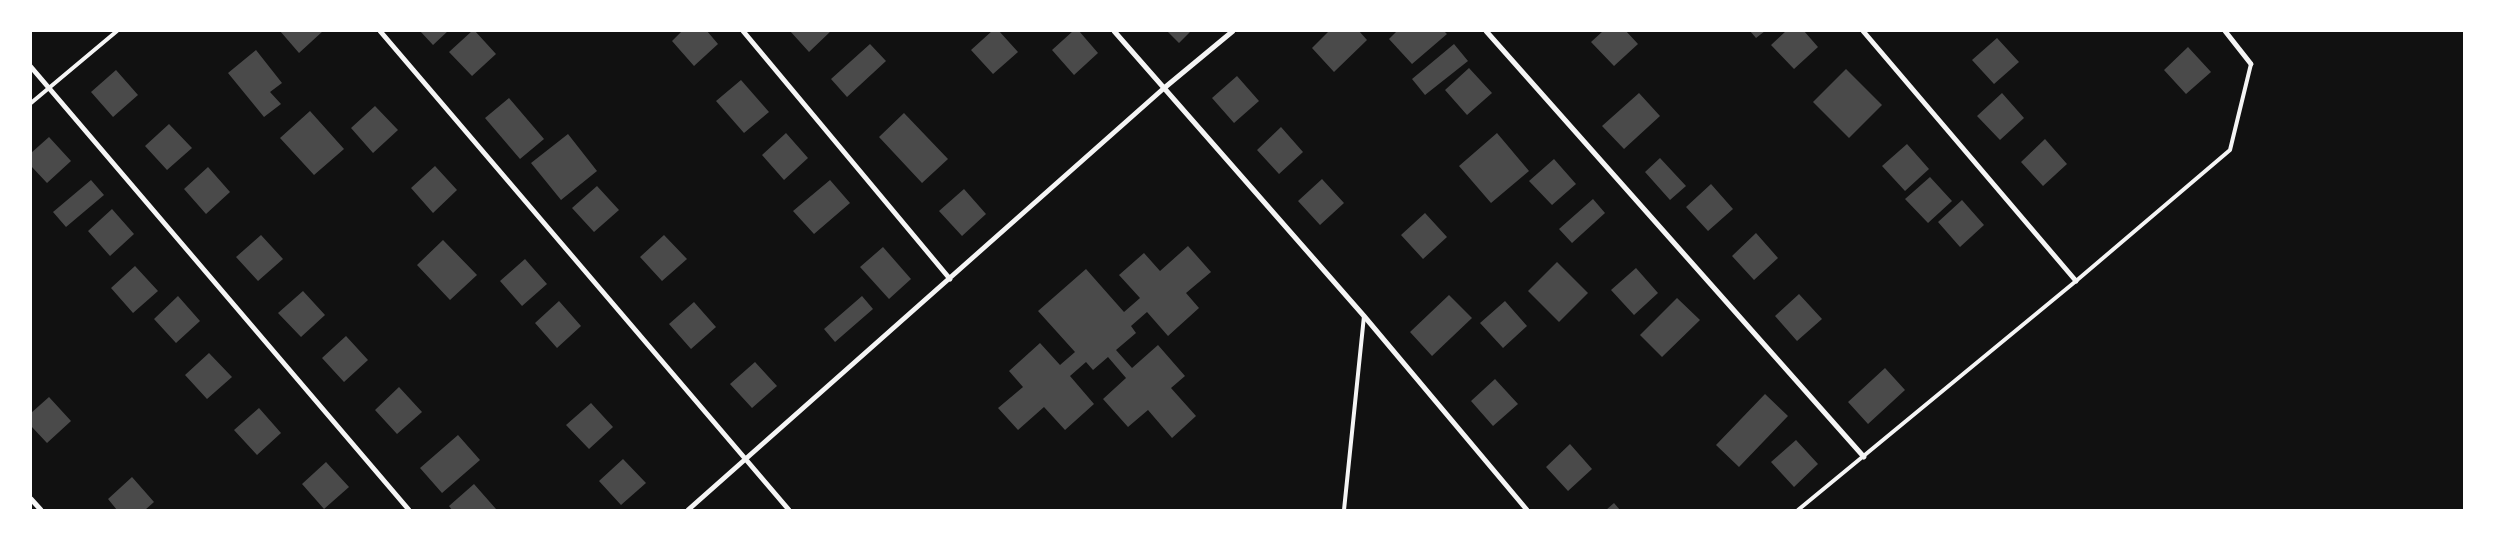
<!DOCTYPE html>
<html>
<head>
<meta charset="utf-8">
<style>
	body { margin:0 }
	#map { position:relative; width:2495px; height:541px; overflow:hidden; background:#111; font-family:"Noto Sans",sans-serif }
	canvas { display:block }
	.frame { position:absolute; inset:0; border:32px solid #fff; pointer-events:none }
</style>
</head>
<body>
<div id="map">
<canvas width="2495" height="541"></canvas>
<div class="frame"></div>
</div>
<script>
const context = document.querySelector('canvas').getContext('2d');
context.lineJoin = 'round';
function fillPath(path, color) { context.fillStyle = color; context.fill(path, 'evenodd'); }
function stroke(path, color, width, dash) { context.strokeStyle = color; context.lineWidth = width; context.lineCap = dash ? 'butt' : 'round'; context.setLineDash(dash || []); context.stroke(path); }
fillPath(new Path2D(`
	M280 31H323L299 53Z
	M420 31H448L433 45Z
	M472 31H475L496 54 472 76 449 52Z
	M682 31H707L718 44 694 66 672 41Z
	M790 31H831L809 52Z
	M992 31H999L1018 52 993 74 971 50Z
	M1073 31H1079L1098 53 1074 75 1052 50Z
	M1167 31H1191L1179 43Z
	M1329 31H1359L1367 40 1334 72 1312 48Z
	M1397 31H1444L1447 34 1412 64 1389 39Z
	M1603 31H1626L1638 44 1614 66 1591 42Z
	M1750 31H1765L1756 38Z
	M1786 31H1804L1818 47 1794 69 1771 45Z
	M1997 38 2019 62 1994 84 1972 60Z
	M870 44 886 61 847 97 831 79Z
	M1454 44 1468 61 1425 95 1412 79Z
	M2188 47 2211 72 2186 94 2164 70Z
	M256 50 282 83 270 92 281 104 264 117 228 73Z
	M1469 68 1492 93 1467 115 1445 90Z
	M1846 69 1882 105 1849 138 1813 102Z
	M116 70 138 95 113 117 91 92Z
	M1237 76 1259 101 1234 123 1212 98Z
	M741 80 769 112 744 133 716 101Z
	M1639 93 1660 116 1624 149 1602 126Z
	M2002 93 2024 118 2000 140 1977 116Z
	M509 98 544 139 520 159 485 118Z
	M375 106 398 130 373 153 351 128Z
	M310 111 344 149 314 175 280 138Z
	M904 113 948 159 922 183 879 137Z
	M169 124 192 148 167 170 145 146Z
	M1281 127 1303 152 1279 174 1257 150Z
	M786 133 808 158 784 180 762 155Z
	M1497 133 1529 171 1491 203 1459 166Z
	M568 134 597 171 561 200 531 163Z
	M49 137 71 161 47 183 31 166V153Z
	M2045 139 2067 164 2043 186 2021 162Z
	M1907 144 1929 169 1905 191 1882 166Z
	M1660 158 1686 186 1670 200 1645 172Z
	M1554 159 1576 184 1552 205 1529 181Z
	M435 166 457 190 433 213 411 188Z
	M208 167 230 192 206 214 184 189Z
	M1930 177 1952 201 1928 223 1905 199Z
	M1322 179 1344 203 1320 225 1298 201Z
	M91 180 104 195 66 227 53 212Z
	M830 180 850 203 814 234 793 211Z
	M1711 184 1733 209 1708 231 1686 207Z
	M597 186 619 210 594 232 572 208Z
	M964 189 986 214 962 236 939 211Z
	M1593 199 1605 213 1572 243 1559 229Z
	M1962 200 1984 225 1960 247 1938 222Z
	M112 209 134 234 110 256 88 231Z
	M1425 213 1447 237 1423 259 1401 235Z
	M1756 233 1778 258 1754 280 1732 256Z
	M261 235 283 259 258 281 236 257Z
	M664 235 687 259 662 281 640 257Z
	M443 240 477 275 450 300 417 265Z
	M1188 246 1211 272 1186 293 1199 308 1168 336 1147 312 1131 326 1136 333 1116 350 1132 368 1158 345 1185 376 1171 388 1196 416 1172 438 1148 410 1128 427 1103 399 1126 378 1108 357 1093 370 1086 362 1070 376 1094 404 1065 430 1044 407 1018 430 998 408 1023 387 1009 371 1040 343 1060 365 1075 352 1038 311 1086 269 1124 312 1140 298 1119 275 1144 253 1160 271Z
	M883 247 911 279 889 299 860 267Z
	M525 259 547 284 522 306 500 281Z
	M1557 262 1588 293 1559 322 1528 291Z
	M135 266 158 291 133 313 111 288Z
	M1636 268 1658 293 1634 315 1611 290Z
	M303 291 325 315 301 337 278 313Z
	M1799 294 1822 319 1797 341 1775 316Z
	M1449 295 1472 318 1432 356 1410 332Z
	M178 296 200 321 176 343 154 319Z
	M862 296 873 309 835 342 824 329Z
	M1677 298 1700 320 1662 357 1640 335Z
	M559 301 581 326 557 348 535 323Z
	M1505 301 1527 326 1503 348 1480 323Z
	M694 302 716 327 691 349 669 324Z
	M346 336 368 360 344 382 322 358Z
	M209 353 232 377 207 399 185 375Z
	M755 362 777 386 752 408 730 384Z
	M1885 368 1905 390 1868 424 1848 402Z
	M1495 379 1518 404 1493 426 1471 401Z
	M399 387 422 412 397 434 375 410Z
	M1765 394 1788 416 1739 467 1716 445Z
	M49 397 71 421 47 443 31 426V413Z
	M591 403 613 427 589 449 566 425Z
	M259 408 281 433 257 455 234 430Z
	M458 435 480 460 442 493 420 468Z
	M1796 440 1818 464 1794 487 1771 462Z
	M1570 444 1592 469 1568 491 1546 467Z
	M623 459 646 483 621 505 599 481Z
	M326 462 349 487 324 509 302 484Z
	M132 477 154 502 145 510H117L108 499Z
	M474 484 496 509 452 510 449 506Z
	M1614 503 1620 510H1606Z`), '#4a4a4a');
stroke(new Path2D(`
	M31 103 117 31
	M1344 510 1364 316
	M1798 510 2076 281 2230 150 2251 64`), '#f5f5f5', 4);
stroke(new Path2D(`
	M380 31 789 510
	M743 31 950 279
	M1114 31 1364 316 1527 510
	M1486 31 1864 457
	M1863 31 2076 281
	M2225 31 2251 64
	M31 67 409 510
	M31 499 41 510
	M688 510 1163 89 1233 31`), '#f5f5f5', 5);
</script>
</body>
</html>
